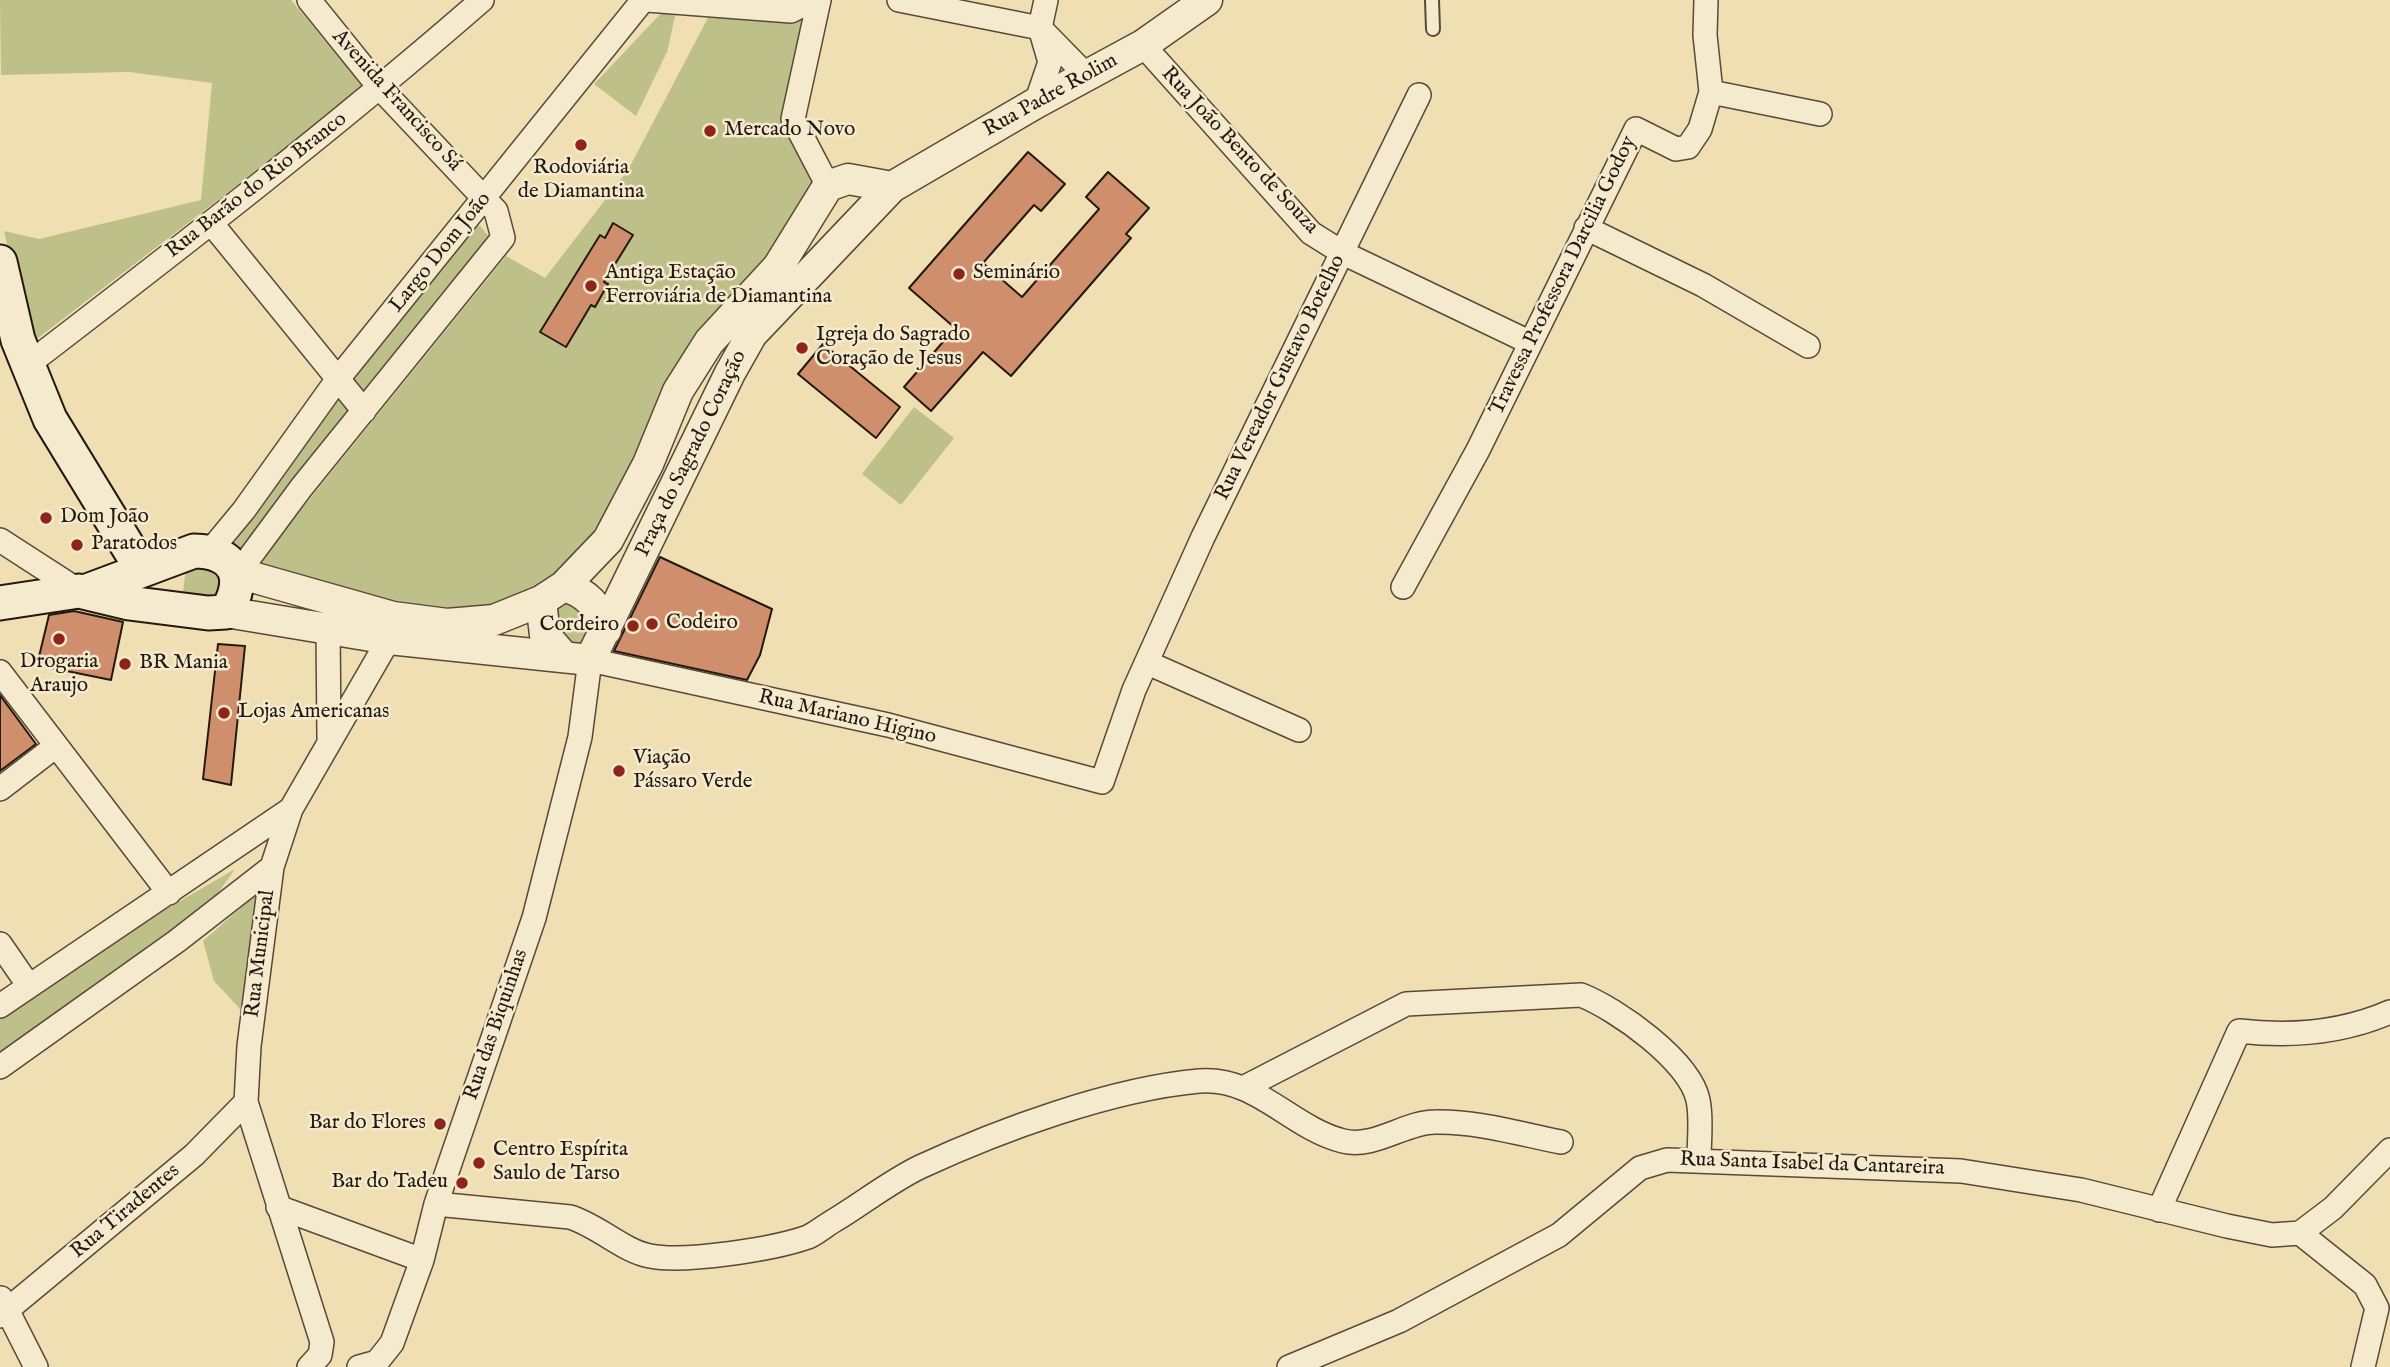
<!DOCTYPE html>
<html>
<head>
<meta charset="utf-8">
<style>
	body { margin:0 }
	canvas { display:block; background:#f0dfb3 }
</style>
</head>
<body>
<canvas width="2390" height="1367"></canvas>
<script>
const context = document.querySelector('canvas').getContext('2d');
context.lineJoin = 'round';
function fillPath(path, color) { context.fillStyle = color; context.fill(path, 'evenodd'); }
function stroke(path, color, width, dash) { context.strokeStyle = color; context.lineWidth = width; context.lineCap = dash ? 'butt' : 'round'; context.setLineDash(dash || []); context.stroke(path); }
function write(font, color, halo, rows, align = 'center') {
  context.font = font + ' "IM FELL English",serif'; context.lineWidth = 5; context.setLineDash([]); context.textBaseline = 'middle'; context.strokeStyle = halo; context.fillStyle = color; for (const [text, x, y, turn = 0] of rows) {
    context.save(); context.translate(x, y); context.rotate((+turn || 0) * Math.PI / 180); context.textAlign = isNaN(turn) ? turn : align; if (halo) context.strokeText(text, 0, 0); context.fillText(text, 0, 0); context.restore();
  }
}
fillPath(new Path2D(`
	M0 0H291L364 88 29 345 4 231 39 239 201 200 212 83 129 72 1 75Z
	M666 8 676 12 667 52 636 116 594 84Z
	M710 14 802 20 783 119 817 189 603 535 549 589 496 608H397L253 569 506 256 545 278 628 170Z
	M472 225 480 226 491 239 238 559 225 547 333 401Z
	M914 407 954 438 901 505 862 474Z
	M186 566 218 570 229 580 221 595 207 599 183 593Z
	M565 592 596 612 587 656 565 653 546 605Z
	M235 869 214 899 157 944 0 1051V1016L93 952Z
	M258 893 241 1010 214 981 203 941Z`), '#bec089');
const building = new Path2D(`
	M1028 152 1065 184 1041 211 1034 205 983 263 1022 297 1099 209 1086 197 1108 172 1149 208 1126 234 1131 238 1011 376 983 352 931 411 904 387 955 328 909 288Z
	M613 223 633 235 604 282 608 284 595 307 591 305 566 347 540 332 600 235 605 238Z
	M823 344 900 407 876 438 798 374Z
	M660 557 772 609 760 655 747 680 614 651Z
	M74 611 123 622 111 680 37 665 49 615Z
	M218 644 245 646 231 785 203 779Z
	M0 695 36 744 0 771Z`);
fillPath(building, '#cf8e6c');
stroke(building, '#241910', 2);
const service = new Path2D(`
	M1432 0 1433 29`);
const minor = new Path2D(`
	M647 0 791 11 812 0
	M819 0 793 119 828 186
	M899 0 1040 28 1087 76
	M1706 0 1705 35 1711 92
	M1143 45 1311 233 1343 253 1529 342
	M1036 103 1050 62 1040 28 1046 0
	M212 224 364 411
	M1586 228 1703 285 1808 346
	M26 366C181 247 335 128 482 0
	M0 540 79 591
	M210 551 244 510 337 380 643 0
	M238 573 301 488 503 238 496 211 380 88 309 0
	M1403 587 1478 450 1636 129 1676 149 1688 147 1700 129 1711 92 1820 114
	M328 627 329 738
	M1148 663 1299 730
	M0 672 169 893
	M0 789 56 746
	M291 809 272 867 249 1046 246 1102 322 1342 320 1355 309 1367
	M0 944 29 986
	M0 1006 291 809 389 639
	M0 1067 177 941 272 867
	M1245 1087 1406 1004 1581 995C1617 1009 1690 1061 1698 1100 1702 1118 1699 1141 1699 1159
	M436 1204 570 1217C599 1226 623 1251 650 1256 685 1263 774 1249 808 1237 817 1233 826 1225 835 1220 863 1203 891 1181 920 1167 1000 1130 1111 1089 1199 1081 1256 1076 1291 1128 1343 1141 1374 1149 1405 1122 1435 1122 1477 1121 1520 1134 1561 1142
	M278 1207 422 1260
	M2159 1210 2239 1031C2291 1037 2342 1033 2390 1012
	M2300 1233 2365 1285 2377 1308 2363 1367
	M2300 1233 2333 1208 2390 1150
	M1 1298 36 1367
	M0 1316 194 1155 246 1102
	M359 1367 377 1362 392 1343 422 1260 436 1204 534 918 580 737 590 660 888 725 1102 782 1134 690 1203 537 1419 95
	M1289 1367 1399 1321 1559 1235 1640 1168 1667 1160 1961 1171 2081 1190 2227 1226 2272 1235 2300 1233`);
const tertiary = new Path2D(`
	M238 573 393 617 447 624 494 620 541 601 564 586 608 540 648 464 678 391 709 342 778 267 828 186 848 179 892 187
	M564 586C587 593 599 606 606 630
	M541 601 545 635 564 657
	M226 612 389 639 590 660 730 373 752 334 892 187 1036 103 1143 45 1207 0`);
const secondary = new Path2D(`
	M0 262 18 340 50 419 141 568
	M0 603 79 591 129 603 208 613 226 612C248 578 235 551 194 551L87 591`);
stroke(service, '#574a39', 16);
stroke(minor, '#574a39', 26);
stroke(tertiary, '#574a39', 33);
stroke(secondary, '#241910', 37);
stroke(service, '#f5eace', 12);
stroke(minor, '#f5eace', 23);
stroke(tertiary, '#f5eace', 30);
stroke(secondary, '#f5eace', 33);
for (const [x, y, r, color] of [
	[710,131,7,"#8f2418"],
	[581,145,7,"#8f2418"],
	[959,274,7,"#8f2418"],
	[591,286,7,"#8f2418"],
	[802,348,7,"#8f2418"],
	[46,518,7,"#8f2418"],
	[77,545,7,"#8f2418"],
	[652,624,7,"#8f2418"],
	[633,626,7,"#8f2418"],
	[59,639,7,"#8f2418"],
	[125,664,7,"#8f2418"],
	[224,713,7,"#8f2418"],
	[619,771,7,"#8f2418"],
	[440,1124,7,"#8f2418"],
	[479,1163,7,"#8f2418"],
	[462,1183,7,"#8f2418"]
]) { const dot = new Path2D(); dot.arc(x, y, r, 0, 2 * Math.PI); context.fillStyle = color; context.fill(dot); stroke(dot, '#f5eace', 2.5); }
write('21px', '#241910', '#f5eace', [
	["Rua Padre Rolim",1051,96,-29],
	["Avenida Francisco Sá",396,101,48],
	["Rua João Bento de Souza",1239,151,47],
	["Rua Barão do Rio Branco",257,186,-38],
	["Largo Dom João",441,253,-51],
	["Travessa Professora Darcilia Godoy",1564,276,-64],
	["Rua Vereador Gustavo Botelho",1281,378,-64],
	["Praça do Sagrado Coração",692,454,-64],
	["Rua Mariano Higino",847,718,13],
	["Rua Municipal",261,954,-83],
	["Rua das Biquinhas",497,1025,-71],
	["Rua Santa Isabel da Cantareira",1812,1165,2],
	["Rua Tiradentes",126,1212,-40]
]);
write('21px', '#241910', '#f5eace', [
	["Mercado Novo",724,131],
	["Rodoviária",581,169,"center"],
	["de Diamantina",581,193,"center"],
	["Antiga Estação",605,274],
	["Ferroviária de Diamantina",605,298],
	["Seminário",973,274],
	["Igreja do Sagrado",816,336],
	["Coração de Jesus",816,360],
	["Dom João",60,518],
	["Paratodos",91,545],
	["Codeiro",666,624],
	["Cordeiro",619,626,"right"],
	["Drogaria",59,663,"center"],
	["Araujo",59,687,"center"],
	["BR Mania",139,664],
	["Lojas Americanas",238,713],
	["Viação",633,759],
	["Pássaro Verde",633,783],
	["Bar do Flores",426,1124,"right"],
	["Centro Espírita",493,1151],
	["Saulo de Tarso",493,1175],
	["Bar do Tadeu",448,1183,"right"]
], 'left');
</script>
</body>
</html>
